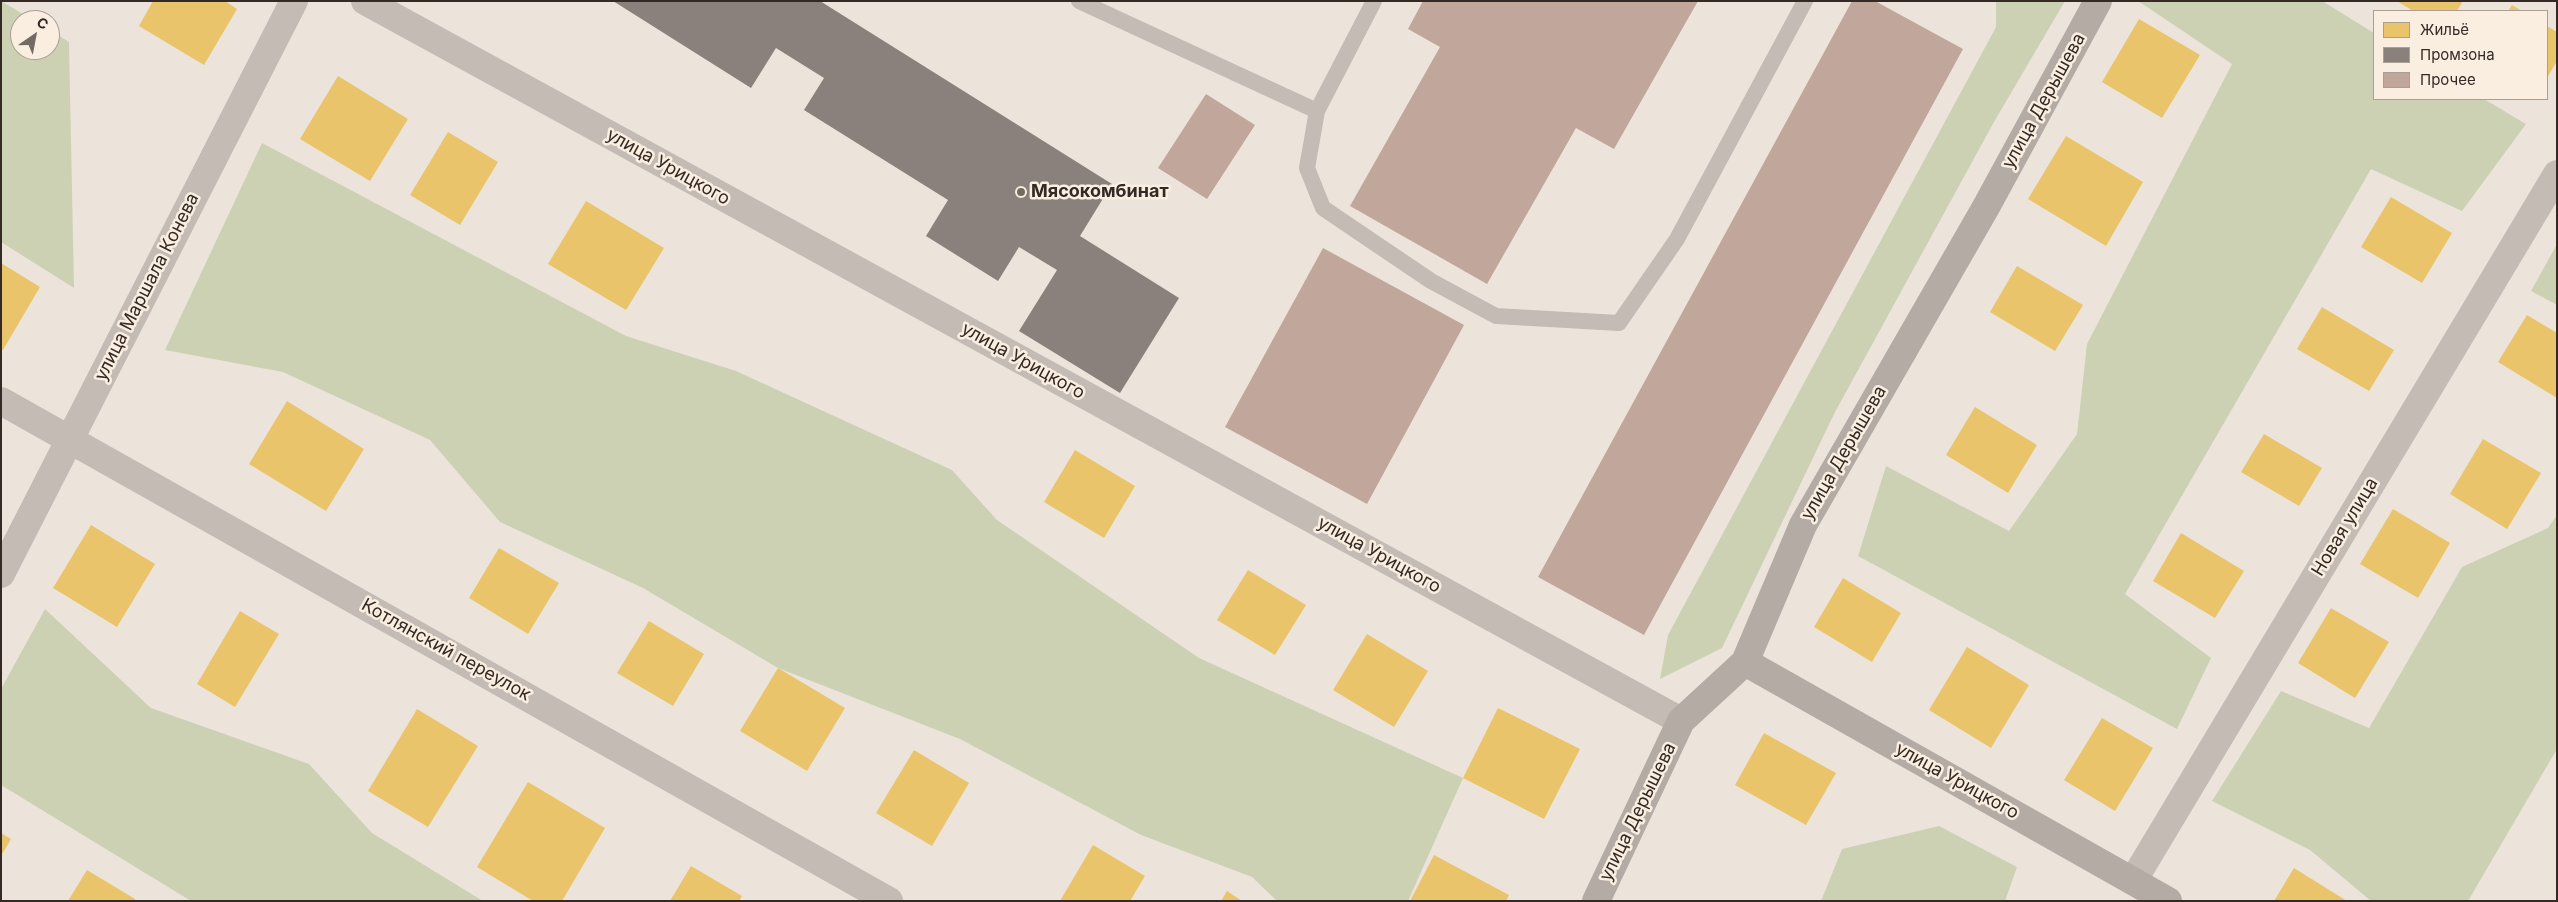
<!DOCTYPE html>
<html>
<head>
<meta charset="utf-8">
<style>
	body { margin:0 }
	#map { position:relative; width:2558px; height:902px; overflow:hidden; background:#ece4db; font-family:Inter,sans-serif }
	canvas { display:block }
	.frame { position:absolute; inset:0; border:2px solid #342924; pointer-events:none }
	.legend { position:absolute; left:2373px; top:10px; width:175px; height:90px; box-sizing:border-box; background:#faeee1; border:1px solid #ab9f95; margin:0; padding:6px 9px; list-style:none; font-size:15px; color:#342924 }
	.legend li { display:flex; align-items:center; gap:10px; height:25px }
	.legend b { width:25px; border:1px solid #ab9f95 }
	.north { position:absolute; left:10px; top:10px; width:50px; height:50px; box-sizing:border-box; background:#faeee1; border:1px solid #ab9f95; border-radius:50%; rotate:33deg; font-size:14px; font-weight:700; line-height:20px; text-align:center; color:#342924 }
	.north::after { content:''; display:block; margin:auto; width:18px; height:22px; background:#746a64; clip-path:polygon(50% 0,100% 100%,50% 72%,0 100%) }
</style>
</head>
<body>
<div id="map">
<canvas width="2558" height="902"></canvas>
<div class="frame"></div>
<ul class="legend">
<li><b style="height:14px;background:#e9c46a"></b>Жильё</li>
<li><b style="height:14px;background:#8a817c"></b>Промзона</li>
<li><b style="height:14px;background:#c1a69b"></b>Прочее</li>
</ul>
<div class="north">С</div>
</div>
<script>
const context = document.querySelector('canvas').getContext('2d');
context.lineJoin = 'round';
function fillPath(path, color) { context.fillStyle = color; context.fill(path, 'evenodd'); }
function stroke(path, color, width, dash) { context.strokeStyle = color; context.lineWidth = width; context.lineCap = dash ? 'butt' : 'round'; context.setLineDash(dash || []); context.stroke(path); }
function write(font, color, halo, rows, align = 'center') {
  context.font = font + ' Inter,sans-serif'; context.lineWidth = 5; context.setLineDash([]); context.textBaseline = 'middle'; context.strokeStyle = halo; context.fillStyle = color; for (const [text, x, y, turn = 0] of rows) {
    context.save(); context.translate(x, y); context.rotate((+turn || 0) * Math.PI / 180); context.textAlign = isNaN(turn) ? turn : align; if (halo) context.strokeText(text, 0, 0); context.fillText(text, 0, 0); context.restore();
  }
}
fillPath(new Path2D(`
	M1 1 33 20H20V50H50V30L69 42 74 288 1 242Z
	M1996 1H2065L1994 122 1834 414 1722 648 1660 679 1668 635 1996 27Z
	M2138 1H2322L2374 33V99H2484L2526 124 2462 211 2371 169 2125 594 2211 658 2177 729 1858 556 1886 466 2009 531 2077 434 2087 344 2232 64Z
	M262 143 626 336 736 371 952 470 997 520 1199 658 1463 778 1408 901H1277L1252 877 1141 835 960 739 778 668 643 588 500 522 430 440 283 372 165 350Z
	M2557 244V305L2531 291Z
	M2557 515V749L2468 901H2371L2310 850 2212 801 2281 691 2369 728 2462 567 2548 528Z
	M45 609 151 708 309 764 372 833 483 901H191L1 785V689Z
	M1939 826 2017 867 2005 901H1821L1842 849Z`), '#cdd1b4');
fillPath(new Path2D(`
	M153 1H225L237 9 204 65 139 26Z
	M2397 1H2463L2457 11H2413Z
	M2512 5 2522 11H2508Z
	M2139 19 2200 55 2162 118 2102 82Z
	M2547 26 2557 32V61L2547 78Z
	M338 76 408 119 370 181 300 139Z
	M448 132 498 162 460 225 410 195Z
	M2066 136 2143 182 2106 246 2028 199Z
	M2391 197 2452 233 2422 283 2361 247Z
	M586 201 664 248 626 310 548 264Z
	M1 263 40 287 3 350 1 349Z
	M2017 266 2083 305 2055 351 1990 312Z
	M2322 307 2394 350 2369 391 2297 349Z
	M2527 315 2557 333V398L2498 362Z
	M287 401 364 449 326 511 249 464Z
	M1975 407 2037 445 2008 493 1946 455Z
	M2264 434 2322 468 2299 506 2241 472Z
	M2483 439 2541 473 2507 529 2450 494Z
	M1075 450 1135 486 1104 538 1044 502Z
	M2393 509 2450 543 2418 598 2360 564Z
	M91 525 155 564 117 627 53 588Z
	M2181 533 2244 571 2215 618 2153 581Z
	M499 548 559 583 528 634 469 598Z
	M1248 570 1306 605 1275 655 1217 620Z
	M1843 578 1901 613 1872 662 1814 627Z
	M2331 608 2389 642 2355 698 2298 663Z
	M240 611 279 634 235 707 197 684Z
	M649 621 704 654 673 706 617 673Z
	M1367 634 1428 671 1394 727 1333 690Z
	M1967 647 2029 685 1991 748 1929 710Z
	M778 668 845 708 807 771 740 731Z
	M1498 708 1580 749 1544 819 1463 778Z
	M417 709 478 746 428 827 368 791Z
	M2102 718 2153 748 2115 811 2064 780Z
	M1764 733 1836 773 1806 825 1735 785Z
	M914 750 969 783 932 846 876 813Z
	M528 782 605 828 562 901H533L477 867Z
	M1 833 11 839 1 856Z
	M1093 845 1145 876 1130 901H1060Z
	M1434 855 1509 895 1506 901H1410Z
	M691 866 742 896 739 901H670Z
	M2294 868 2347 901H2274Z
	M87 870 135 899 134 901H68Z
	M1227 891 1242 901H1221Z`), '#e9c46a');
fillPath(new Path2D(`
	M613 1H820L1112 184 1080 236 1179 298 1120 393 1019 331 1057 270 1019 247 998 281 926 236 948 200 804 110 824 78 776 48 751 88Z`), '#8a817c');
fillPath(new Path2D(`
	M1423 1H1698L1614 149 1576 128 1487 284 1350 206 1440 47 1408 29Z
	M1852 1H1875L1963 49 1644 635 1538 577Z
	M1206 94 1255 125 1207 199 1158 168Z
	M1323 248 1464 325 1367 504 1225 427Z`), '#c1a69b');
stroke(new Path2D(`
	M1079 1 1317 111
	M1374 1 1317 111 1307 168 1323 208 1431 281 1496 316 1619 323 1677 239 1805 1`), '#c4bbb5', 16);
stroke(new Path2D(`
	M365 1 1681 721
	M1 401 889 901
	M1 574 294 1
	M2133 881 2557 174`), '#c4bbb5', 28);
stroke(new Path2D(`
	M1745 662 2168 901
	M1596 901 1681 721 1745 662 1803 525 1986 207 2098 1`), '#b5aba5', 28);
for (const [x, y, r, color] of [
	[1021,192,5,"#746a64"]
]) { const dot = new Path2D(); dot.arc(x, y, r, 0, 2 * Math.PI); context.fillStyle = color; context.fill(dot); stroke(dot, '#faeee1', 2); }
write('18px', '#342924', '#faeee1', [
	["улица Дерышева",2044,101,-61],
	["улица Урицкого",668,167,29],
	["улица Маршала Конева",147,287,-63],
	["улица Урицкого",1023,361,29],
	["улица Дерышева",1844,453,-60],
	["Новая улица",2345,527,-59],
	["улица Урицкого",1379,555,29],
	["Котлянский переулок",446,650,29],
	["улица Урицкого",1957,781,29],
	["улица Дерышева",1638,812,-64]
]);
write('bold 18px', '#342924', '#faeee1', [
	["Мясокомбинат",1031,192]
], 'left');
</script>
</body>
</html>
